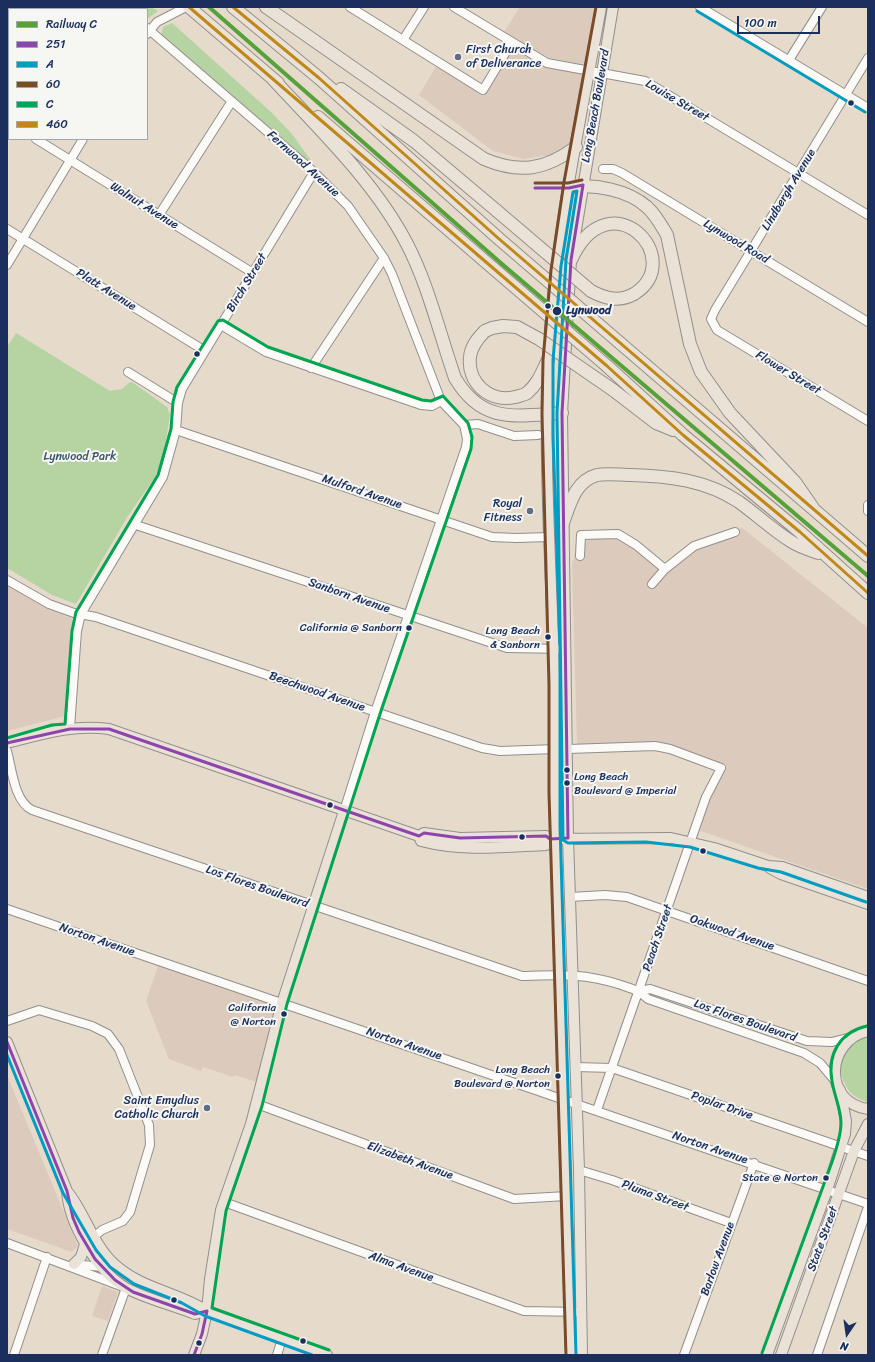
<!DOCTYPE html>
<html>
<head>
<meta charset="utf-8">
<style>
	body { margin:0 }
	#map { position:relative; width:875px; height:1362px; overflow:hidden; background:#e6dbcb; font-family:Sriracha,sans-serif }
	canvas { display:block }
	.frame { position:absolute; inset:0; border:8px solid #1b2f5e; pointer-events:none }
	.legend { position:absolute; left:8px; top:8px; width:140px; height:132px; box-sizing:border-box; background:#f6f6f2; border:1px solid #9ea6b7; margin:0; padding:5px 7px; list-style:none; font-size:12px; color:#1b2f5e }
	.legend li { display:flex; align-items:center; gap:8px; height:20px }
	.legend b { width:20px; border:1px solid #9ea6b7 }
	.north { position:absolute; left:827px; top:1314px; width:40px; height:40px; -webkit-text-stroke:3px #f6f6f2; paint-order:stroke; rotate:193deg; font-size:11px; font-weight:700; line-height:16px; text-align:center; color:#1b2f5e }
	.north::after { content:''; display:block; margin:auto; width:14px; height:18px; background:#1b2f5e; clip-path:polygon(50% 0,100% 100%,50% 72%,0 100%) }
	.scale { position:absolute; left:737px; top:16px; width:83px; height:18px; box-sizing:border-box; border:2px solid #1b2f5e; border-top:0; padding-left:5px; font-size:12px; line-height:14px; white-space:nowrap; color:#1b2f5e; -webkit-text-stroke:3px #f6f6f2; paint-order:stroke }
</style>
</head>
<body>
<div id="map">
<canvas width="875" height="1362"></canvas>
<div class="frame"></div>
<ul class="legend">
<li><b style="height:5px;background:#55a13a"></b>Railway C</li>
<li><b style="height:5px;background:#8e44ad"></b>251</li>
<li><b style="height:5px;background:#039dc3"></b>A</li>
<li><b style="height:5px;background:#7a4b2a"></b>60</li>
<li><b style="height:5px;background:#00a651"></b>C</li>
<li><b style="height:5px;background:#c08818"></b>460</li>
</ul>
<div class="north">N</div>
<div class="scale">100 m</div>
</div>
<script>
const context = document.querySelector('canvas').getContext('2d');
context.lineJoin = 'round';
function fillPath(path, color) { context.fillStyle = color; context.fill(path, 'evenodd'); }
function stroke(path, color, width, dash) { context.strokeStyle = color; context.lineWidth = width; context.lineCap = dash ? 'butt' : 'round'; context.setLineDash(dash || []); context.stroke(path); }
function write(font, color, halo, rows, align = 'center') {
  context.font = font + ' Sriracha,sans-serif'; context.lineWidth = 4; context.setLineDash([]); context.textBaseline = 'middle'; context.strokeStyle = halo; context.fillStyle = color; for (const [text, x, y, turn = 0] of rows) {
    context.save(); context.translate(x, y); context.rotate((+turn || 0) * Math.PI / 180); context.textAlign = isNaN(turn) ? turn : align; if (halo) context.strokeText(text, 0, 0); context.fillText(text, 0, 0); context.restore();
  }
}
fillPath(new Path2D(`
	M520 7H595L585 63 581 64 549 58 504 32Z
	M513 46 548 68 580 73 582 76 571 143 570 146 555 154 524 159 493 151 419 95 437 65 484 94Z
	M741 527 868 628V889L698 830 723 766 663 744 577 745 572 566 575 552 576 540 619 538 667 573 690 551 734 536Z
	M7 585 51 610 71 618 73 621 65 716 7 731Z
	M159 963 281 1003 261 1083 234 1075 233 1077 203 1067 201 1071 169 1059 146 1001Z
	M7 1075 78 1246 72 1252 7 1229Z
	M102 1286 118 1292 108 1321 92 1316Z`), '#dccabc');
fillPath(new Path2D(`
	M127 7H151L158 11 147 19V9H130Z
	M172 23 271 112 292 134 312 162 311 163 161 35 163 27Z
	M16 333 110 391 122 389 130 382H132L167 407 170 415 164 452 155 477 128 516 76 604 52 595 7 568V347Z
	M868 1037V1102C833 1093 831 1044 868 1037Z`), '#b6d3a2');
const minor = new Path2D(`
	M122 7 125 9
	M350 7 483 90 512 42
	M454 7 547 63 645 81 868 215
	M700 7 868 108
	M7 14 9 15
	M147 28 314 172 348 206 384 258 392 274 441 401 464 425 467 439 466 447 375 712 344 811
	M147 34 157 22 186 7
	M403 40 424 7
	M868 58 715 310 711 319 717 330 868 421
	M789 60 822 7
	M7 121 9 122
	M36 139 253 273
	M603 169H613L622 173 868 322
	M159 215 232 101
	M7 229 205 351
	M7 265 83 139
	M221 325 266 352 421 405 432 406 441 401
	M311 368 384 258
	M128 372 178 403
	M464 425 478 424 514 436 538 435
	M176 430 492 537 516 538 550 537
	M868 505V511
	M136 525 507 648 566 649
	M580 556 581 535 618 534 636 545 665 569
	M7 580 49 604 74 613 96 617 482 748 500 751 556 749
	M652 584 665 569 694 546 735 532
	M70 728 77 631 81 614 163 477 176 430 178 403 182 389 314 172
	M568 749 655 746 670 749 721 768 706 797 597 1110
	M7 751C12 769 14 801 32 810L522 976C558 975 583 973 618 984 630 988 639 990 648 999L804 1053 820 1063 836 1082
	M570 897 605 895 627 897 868 981
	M7 909 868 1204
	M639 991 650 989 807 1041 832 1042 851 1037
	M7 1021 39 1010 92 1026 108 1034 119 1049 149 1125 150 1145 130 1212 123 1221 102 1230 85 1244
	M575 1067 612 1068 868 1156
	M257 1104 514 1199 567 1196
	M579 1170 612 1180 731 1223
	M224 1202 524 1311 582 1312
	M7 1243 126 1288 102 1355
	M73 1264 102 1267 113 1263
	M14 1355 47 1257
	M277 1355 282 1339
	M684 1355 754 1163
	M817 1355 868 1207`);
const major = new Path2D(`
	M7 743C42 734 73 724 109 729L419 836 424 833 460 838 546 836 550 839 671 838 714 848 768 866 782 867 868 897
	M419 836 421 841C463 852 504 847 546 845L550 839
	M770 868 781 874 868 904
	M868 1031C825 1041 823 1103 868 1109
	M7 1042 67 1191C85 1213 93 1245 114 1264 143 1290 176 1291 207 1311L327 1355
	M67 1191C69 1224 97 1271 126 1288 144 1298 175 1306 195 1314L207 1311
	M74 1264 81 1257 85 1244
	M194 1355 202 1334 207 1311 210 1279 221 1210 251 1124 282 1003 344 811
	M571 1355 554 793C559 649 542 504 548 360 554 241 580 124 601 7
	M582 1355 579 1170 568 838 562 413 571 260 613 7
	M767 1355 827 1190 845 1134 846 1121 840 1090
	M781 1355 854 1151 868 1124`);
const highway = new Path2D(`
	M189 7 278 83
	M233 7 319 78 498 238
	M266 7 484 159C520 174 545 170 576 147
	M272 78C319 129 375 182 407 244 428 284 440 335 455 378 482 424 515 416 562 413
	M341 89 414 141 497 211
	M318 117 494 269
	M569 188C593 183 628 190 647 207 656 215 661 225 667 235L690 344 701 372 730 413 795 482 813 508
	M571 260C609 176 689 259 634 294
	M485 331C478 338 471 346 470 357 467 383 490 403 515 397 519 396 524 395 527 393 538 384 542 372 548 360
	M620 343 868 556
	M607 366 683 435 800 532 868 593
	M613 390 656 423 673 430
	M563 523C570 504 575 481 597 475 607 473 621 475 631 475 669 476 706 480 739 502 757 515 774 531 792 542 800 547 810 550 818 553`);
stroke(minor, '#918f8e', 10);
stroke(major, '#918f8e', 12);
stroke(highway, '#918f8e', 14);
stroke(minor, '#fbfaf7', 8);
stroke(major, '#ebe2d7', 10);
stroke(highway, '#ebe2d7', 12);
const highwayBridge = new Path2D(`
	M497 211 591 291C606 299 619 302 634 294
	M498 238 620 343
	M494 269 607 366
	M485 331 492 328 503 326 517 327 539 339 613 390`);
stroke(highwayBridge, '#918f8e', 14, []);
stroke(highwayBridge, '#ebe2d7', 12);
stroke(new Path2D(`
	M535 188H569L583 185
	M7 743 70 729H109L419 836 424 833 460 838 546 836 550 839 568 838
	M568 838 562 413 571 260 583 185
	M7 1042 67 1191 73 1218 79 1232 95 1259 115 1280 133 1292 195 1314 207 1311
	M194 1355 202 1334 207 1311`), '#8e44ad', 3);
stroke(new Path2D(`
	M697 11 865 112
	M7 1055 63 1193 96 1250 110 1267 134 1284 182 1303 205 1316 312 1355
	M576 1355 560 826V649L553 435V360L561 266 573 192 577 191 566 260 557 413 563 840 568 843 646 842 690 847 758 868 781 872 866 902`), '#039dc3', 3);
stroke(new Path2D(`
	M535 183H568L582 180
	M566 1355 549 793V685L542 414 543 360 551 270 564 182 596 7`), '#7a4b2a', 3);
stroke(new Path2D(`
	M7 738 52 725 65 724 72 631 76 612 158 475 171 429 173 402 177 387 218 321 223 320 268 347 422 400 431 401 443 396 468 423 472 437 471 449 380 714 287 1004 262 1106 226 1211 212 1308 329 1350
	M762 1353 832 1162C836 1150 841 1136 841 1123 841 1109 834 1095 832 1081 827 1054 840 1032 867 1026`), '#00a651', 3);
stroke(new Path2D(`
	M189 7 607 366 683 435 800 532 868 593
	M233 7 319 78 498 238 868 556`), '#c08818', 3);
stroke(new Path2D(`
	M209 7 502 264 868 576`), '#55a13a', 4);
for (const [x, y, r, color] of [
	[458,57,4,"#626b84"],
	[851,103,3.5,"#1b2f5e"],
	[548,306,3.5,"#1b2f5e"],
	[557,311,5,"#1b2f5e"],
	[197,354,3.5,"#1b2f5e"],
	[530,511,4,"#626b84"],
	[409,628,3.5,"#1b2f5e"],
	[548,637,3.5,"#1b2f5e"],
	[567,770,3.5,"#1b2f5e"],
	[567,783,3.5,"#1b2f5e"],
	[330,805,3.5,"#1b2f5e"],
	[522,837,3.5,"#1b2f5e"],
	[703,851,3.5,"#1b2f5e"],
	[284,1014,3.5,"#1b2f5e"],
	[558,1076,3.5,"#1b2f5e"],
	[207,1108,4,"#626b84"],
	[826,1178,3.5,"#1b2f5e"],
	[174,1300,3.5,"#1b2f5e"],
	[303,1341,3.5,"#1b2f5e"],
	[199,1343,3.5,"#1b2f5e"]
]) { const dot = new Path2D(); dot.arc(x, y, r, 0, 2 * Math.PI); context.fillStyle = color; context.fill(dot); stroke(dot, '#f6f6f2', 1.5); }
write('11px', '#1b2f5e', '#f6f6f2', [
	["California @ Sanborn",402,628],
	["Long Beach",540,631],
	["& Sanborn",540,645],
	["Long Beach",574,777,"left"],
	["Boulevard @ Imperial",574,791,"left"],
	["California",276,1008],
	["@ Norton",276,1022],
	["Long Beach",550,1070],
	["Boulevard @ Norton",550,1084],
	["State @ Norton",818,1178]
], 'right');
write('12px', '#1b2f5e', '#f6f6f2', [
	["First Church",466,50,"left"],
	["of Deliverance",466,64,"left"],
	["Royal",522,504],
	["Fitness",522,518],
	["Saint Emydius",199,1101],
	["Catholic Church",199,1115]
], 'right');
write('12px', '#1b2f5e', '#f6f6f2', [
	["Louise Street",677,101,30],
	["Long Beach Boulevard",596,106,-80],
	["Fernwood Avenue",303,164,42],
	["Lindbergh Avenue",789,190,-59],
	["Walnut Avenue",144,206,32],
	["Lynwood Road",736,242,31],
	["Birch Street",247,283,-59],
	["Platt Avenue",106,290,32],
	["Flower Street",788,373,31],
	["Mulford Avenue",362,492,19],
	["Sanborn Avenue",349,596,19],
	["Beechwood Avenue",317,692,19],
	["Los Flores Boulevard",257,887,19],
	["Oakwood Avenue",732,933,19],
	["Peach Street",658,938,-71],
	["Norton Avenue",97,940,19],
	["Los Flores Boulevard",745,1021,19],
	["Norton Avenue",404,1044,19],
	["Poplar Drive",722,1106,19],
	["Norton Avenue",710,1148,19],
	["Elizabeth Avenue",410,1161,20],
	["Pluma Street",655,1196,20],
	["State Street",823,1239,-70],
	["Barlow Avenue",718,1259,-70],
	["Alma Avenue",401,1267,20]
]);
write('bold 12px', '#1b2f5e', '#f6f6f2', [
	["Lynwood",566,311]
], 'left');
write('12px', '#385667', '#f6f6f2', [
	["Lynwood Park",80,457]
]);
</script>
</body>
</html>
